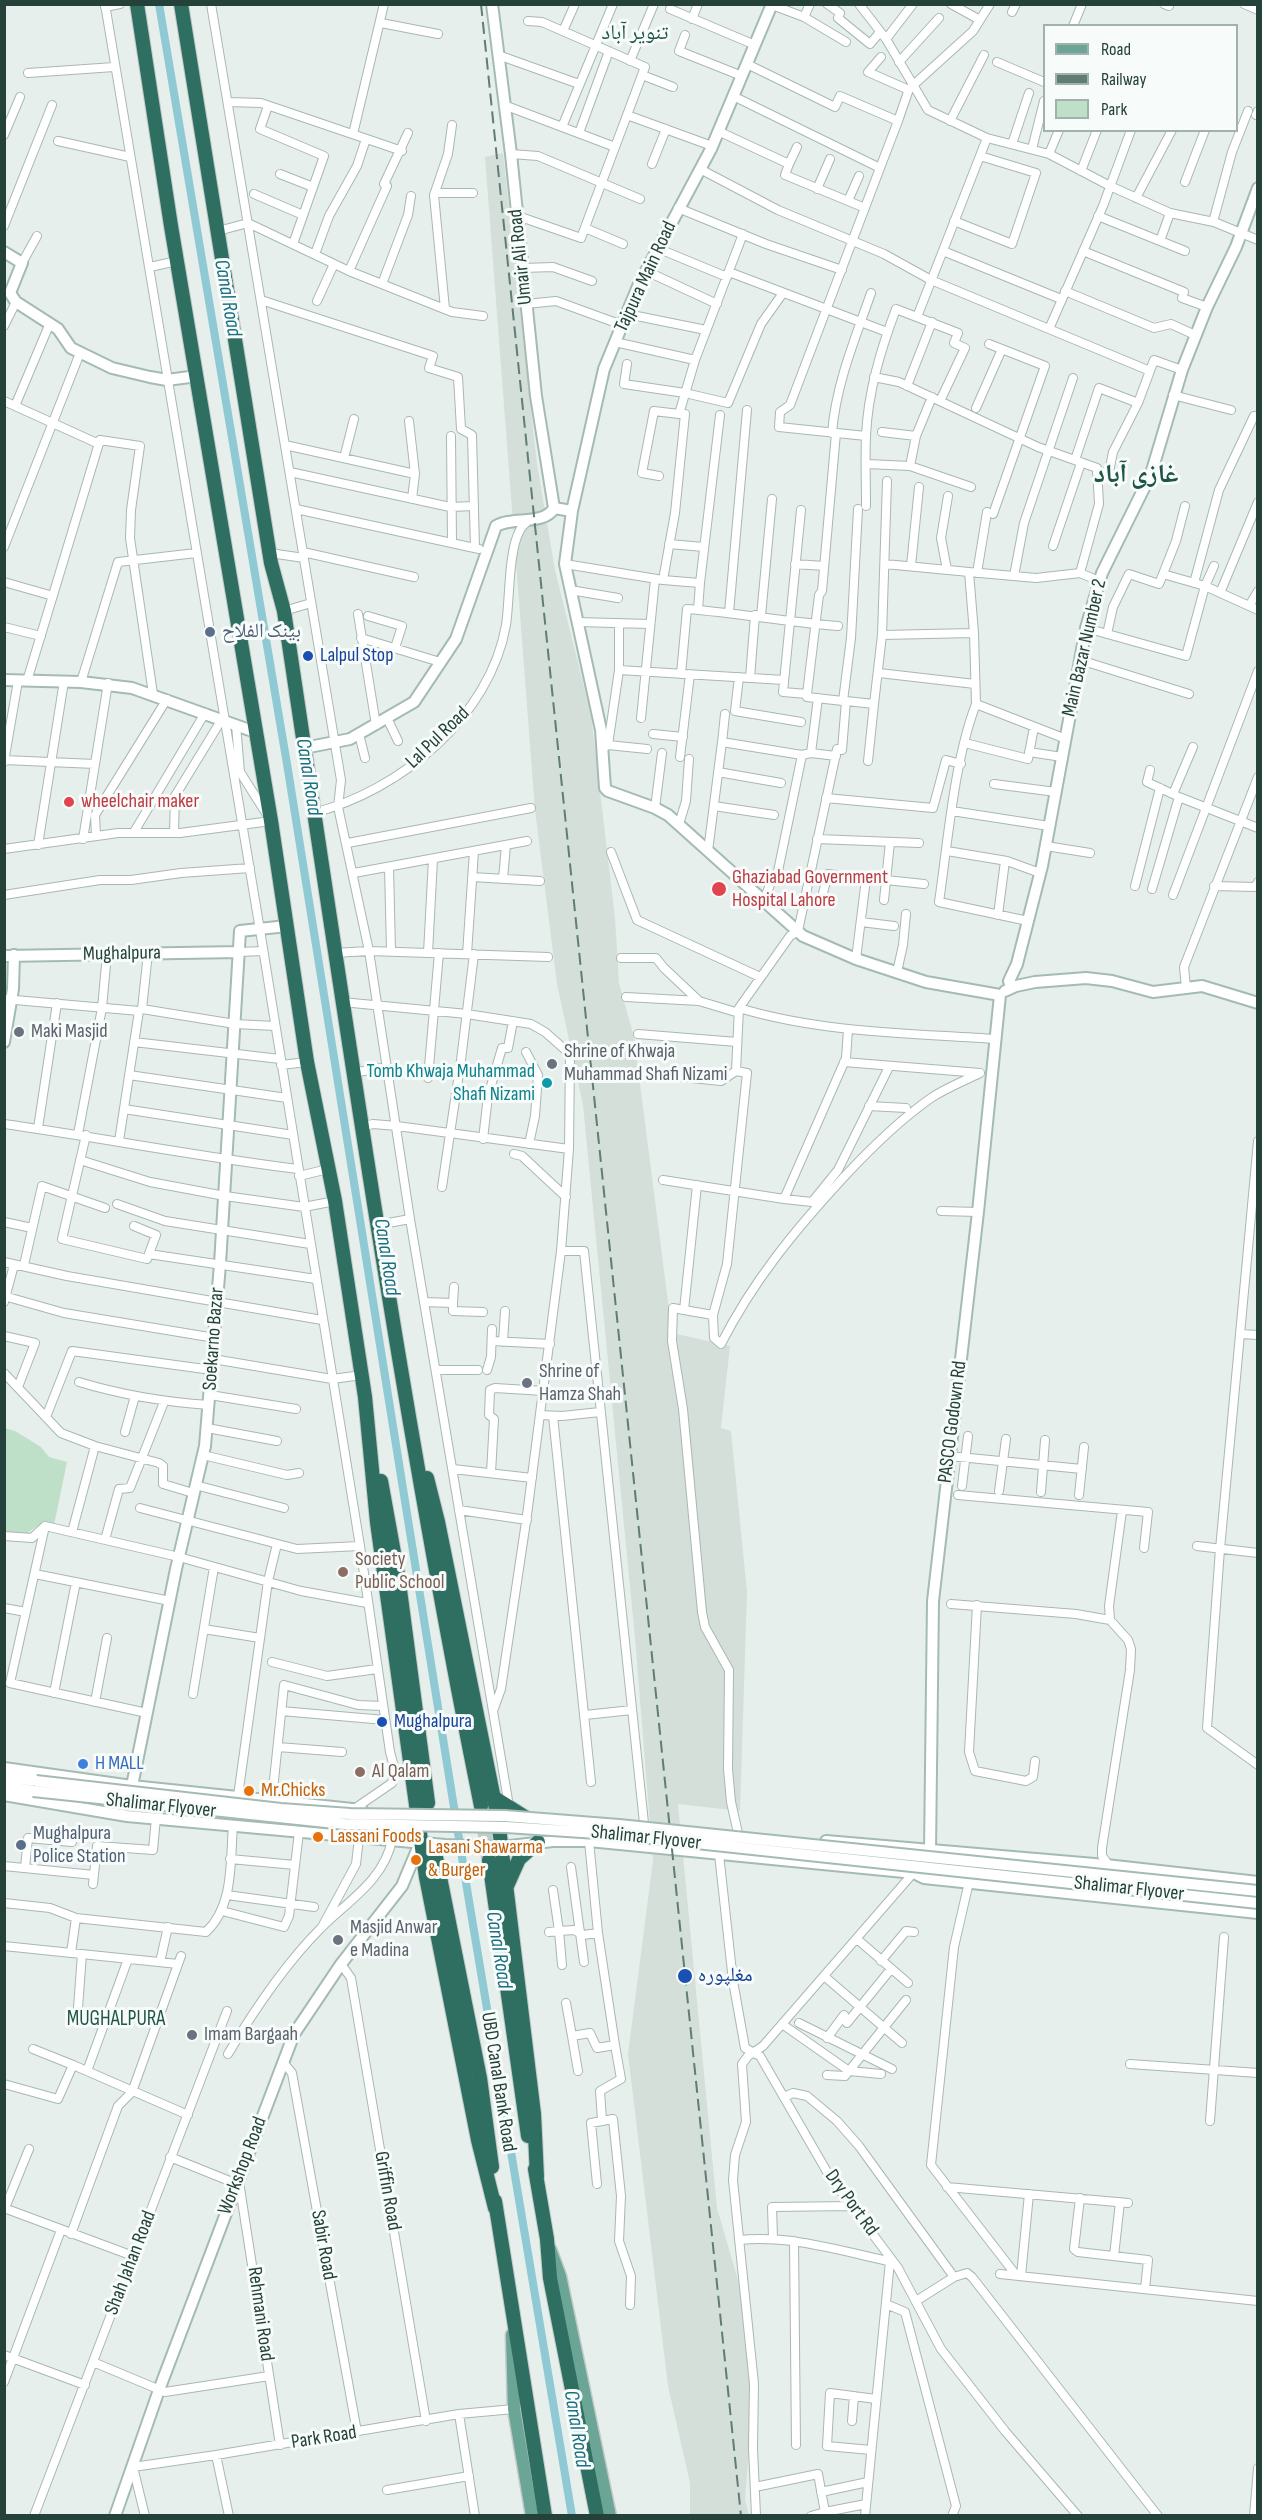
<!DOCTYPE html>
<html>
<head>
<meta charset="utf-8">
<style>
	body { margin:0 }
	#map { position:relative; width:1262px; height:2520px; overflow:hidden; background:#e6efeb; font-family:"Sofia Sans Condensed",sans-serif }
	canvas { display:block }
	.frame { position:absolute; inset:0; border:6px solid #24423a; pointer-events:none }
	.legend { position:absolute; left:1043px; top:24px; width:195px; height:108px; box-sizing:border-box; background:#f7fbf9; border:2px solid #a3b1ad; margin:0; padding:8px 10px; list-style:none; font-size:18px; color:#24423a }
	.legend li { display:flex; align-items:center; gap:12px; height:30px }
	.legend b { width:30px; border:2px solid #a3b1ad }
</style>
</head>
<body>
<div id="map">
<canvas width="1262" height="2520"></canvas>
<div class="frame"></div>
<ul class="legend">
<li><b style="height:8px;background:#6aa596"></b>Road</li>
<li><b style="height:8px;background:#5f7d75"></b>Railway</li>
<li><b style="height:16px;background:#bfe0c8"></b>Park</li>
</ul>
</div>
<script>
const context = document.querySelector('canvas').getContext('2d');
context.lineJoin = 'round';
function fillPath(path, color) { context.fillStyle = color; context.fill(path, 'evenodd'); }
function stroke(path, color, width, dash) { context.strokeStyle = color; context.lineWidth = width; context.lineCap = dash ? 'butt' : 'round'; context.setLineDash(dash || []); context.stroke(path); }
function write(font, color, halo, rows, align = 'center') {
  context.font = font + ' "Sofia Sans Condensed","Noto Naskh Arabic",sans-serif'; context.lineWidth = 6; context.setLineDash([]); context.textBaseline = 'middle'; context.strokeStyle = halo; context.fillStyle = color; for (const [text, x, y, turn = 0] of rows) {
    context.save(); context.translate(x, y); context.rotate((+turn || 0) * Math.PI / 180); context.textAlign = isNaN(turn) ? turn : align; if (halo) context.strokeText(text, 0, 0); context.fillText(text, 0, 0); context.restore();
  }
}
fillPath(new Path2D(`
	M503 153 537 464 555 570 591 715 615 918 619 983 634 1037 672 1333 730 1346 721 1428 731 1431 747 1592 740 1811 678 1804 717 2208 749 2318 751 2424 745 2499 749 2515H690V2483L668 2386 628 2054 653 1860 635 1638 583 1105 557 984 535 810 485 157Z`), '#d4dfda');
fillPath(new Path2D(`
	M4 1428 15 1431 41 1447 49 1457 67 1462 54 1525 42 1523 21 1537 5 1533Z`), '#bfe0c8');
stroke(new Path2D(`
	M159 4 288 770 469 1901 572 2516`), '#8ec9d4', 8);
stroke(new Path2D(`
	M481 1806 488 1858`), '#bfccc8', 14, [14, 7]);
const street = new Path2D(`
	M105 4 260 930 360 1546 390 1752 395 1770 392 1783 354 1809
	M211 4 341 780 338 807 369 951 410 1219 509 1806
	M827 4 840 13 838 18 870 44 880 32
	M859 4 886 39 928 110 987 138 1049 154 1110 186 1170 213 1214 222 1258 240
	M951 4 980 20
	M1164 4 1169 6
	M1244 4 1258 10
	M772 5 804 17 846 42
	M105 7 120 4
	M670 9 755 45
	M1012 12 1016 4
	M804 17 810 4
	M692 19 698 4
	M381 23 438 34
	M1073 26 1082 4
	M563 31 575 4
	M685 35 679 51 742 76
	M886 39 913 4
	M498 55 579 84
	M881 57 868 72 909 90
	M630 61 654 4
	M899 62 939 18
	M997 62 1044 82
	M747 64 835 107 840 96 898 121 880 168
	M28 73 114 67
	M642 75 673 87
	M733 96 880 168 790 405 780 412 779 427 866 436
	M228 102 261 103 402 151
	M504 105 615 147
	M268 106 260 129 324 156 293 244
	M627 115 712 146
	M1256 115 1258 111
	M898 121 909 89 973 31 990 4
	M950 121 984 55
	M562 127 613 4
	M718 131 789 164 785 175 865 208
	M579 133 609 51
	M353 134 384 4
	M4 135 20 97
	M58 141 130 157
	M1012 144 1029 93
	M1032 149 1044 101
	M511 154 538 156 640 199
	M1049 154 1059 130
	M652 164 666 129
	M789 164 797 147
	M700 169 778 210 884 254 931 280 1150 371
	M1081 171 1097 130
	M280 174 313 187
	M1185 182 1205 130
	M817 189 830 159
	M435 193H473
	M254 194 303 215
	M1136 198 1172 130
	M848 201 859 176
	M678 208 766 244 842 270
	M515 215 581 238 645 67 542 22 528 21
	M1098 216 1185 251
	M954 221 1012 244 1036 173 980 156
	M1213 222 1232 152 1248 111
	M4 226 52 105
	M585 228 623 244
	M218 231 248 223 349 271 452 312 483 316
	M1160 241 1170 213
	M657 248 727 277
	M943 251 1061 299
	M1083 251 1184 292 1182 298 1207 307
	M315 254 329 216 357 166 366 139
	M22 263 37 236
	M150 267 177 261
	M522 268 553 267 592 281
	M349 271 387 186 384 184 408 133
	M646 271 717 304
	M729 272 887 332
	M382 284 408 215 411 196
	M1065 291 1154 328 1171 324 1195 335
	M261 300 433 356 429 368 458 377 461 429 472 435 475 548
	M317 301 334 264
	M526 304 556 301 622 325
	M445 309 434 195 448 154 452 125
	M627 314 706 330
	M917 317 987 138
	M4 326 16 302
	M1049 329 1103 206 1131 130
	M615 342 695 360
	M989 344 1045 366 993 514
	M627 364 624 384 685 393 728 403 761 324 783 293
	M874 377 899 382 1038 447 1097 468 1099 504 1080 573 1099 581
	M907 386 932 322
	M1173 395 1231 410
	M4 401 99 444
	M1138 403 1154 360 1182 370
	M15 406 50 323
	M976 408 1002 349
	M409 421 415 474 412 499
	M882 432 916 436
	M832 433C836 384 855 339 871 293
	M451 436 452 543
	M285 445 415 474
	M344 458 354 419
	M1075 460 1099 388 1138 403 1113 452 1109 472 1097 473
	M867 464 910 466 971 487
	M910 466 916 436 932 397
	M290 472 450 507 474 506
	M659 476 642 473 654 411 679 414
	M866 506C866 482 865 459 866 436 868 391 881 349 896 309L958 333 954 343 965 348 940 401
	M296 509 479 549
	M858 509 851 638 843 701H846L842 750 837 749 798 931 790 936 739 1008 736 1071 747 1073 727 1264 713 1315 714 1338 721 1344C753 1281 795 1230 843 1178 870 1149 898 1121 931 1098 946 1088 964 1081 980 1073
	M801 510 783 692 807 694V697L843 701
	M669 544 704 547
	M1053 546 1081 463
	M4 547 80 353
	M303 552 414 577
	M270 553 304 558
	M565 564 663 580 700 583 698 610
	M795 564 824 566
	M885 564 969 572
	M911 566 919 487
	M947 570 941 538 948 496
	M977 573 987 512
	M1163 574 1176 541 1185 506
	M1014 576 1024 523 1073 378
	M663 580 675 513 685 414H679L695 360 743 234
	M4 582 53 596
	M700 583 720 415
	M1194 583 1219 490 1254 416 1258 417
	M570 590 618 598
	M1220 593 1258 502
	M1249 606 1258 591
	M284 611 311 603
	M729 613 747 410
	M358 614 376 725
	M368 616 402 626 395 648
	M761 616 772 499
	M577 622 650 624
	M4 627 41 636
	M1086 628 1186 656 1205 586 1214 566
	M974 633 969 572 1036 578 1080 573
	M1107 634 1113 607 1129 574 1159 584 1163 574 1205 586 1258 610
	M882 635 974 633 976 704
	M361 638 440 662
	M1080 660 1189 694
	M619 670V623
	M879 673 975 684
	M681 674 687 609C738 613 787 622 838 626
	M739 677 735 711 801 722
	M750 678 755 615
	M27 681 100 440 140 446 131 510 130 538 153 694
	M81 682 118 562 196 553
	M807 694 819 595 822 591 836 433
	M846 701 874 704 868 761
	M874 704 882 635 887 481
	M387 718 398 741
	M641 718 655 579
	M359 734 365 758
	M653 734 683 737
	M722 743 725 714
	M965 743 1028 759 1034 727
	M608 745 647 749
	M603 748 608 745 619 670 784 680
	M1029 752 1062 757
	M811 753 818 698
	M680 757 690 674
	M4 760 95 764
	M4 762 18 681
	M1150 770 1147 782 1177 796
	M718 772 781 783
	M994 784 1056 792
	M1173 794 1193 747
	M826 798 933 808 946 760 961 764
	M714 806 774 815
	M655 808 662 753
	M952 811 1049 826
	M313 813C400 791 490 717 506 625 510 600 508 551 520 530 521 527 526 523 529 520
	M679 824 686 801 689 759
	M134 832 205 713
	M174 833 175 796 222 719
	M96 836 95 815 167 699
	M83 839 108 683
	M817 839 919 843
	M348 843 531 808
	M38 845 64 681
	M1046 846 1090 853
	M4 849 118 833H180L271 821 240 772 236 725
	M708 851 722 742 802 755
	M947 851 1007 861 1040 873
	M611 852 637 920 760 977
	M389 867 391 951
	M354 873 527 841
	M472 877 540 881
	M503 879 506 845
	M886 880 924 884
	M1135 886 1160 788
	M1214 886 1255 887 1258 882
	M1152 889 1179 797 1258 828
	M823 893 828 874 866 879 856 959
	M4 895 100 880H131L181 873 250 868
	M1173 895 1258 671
	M764 900 774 875 777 876 802 755 811 753 836 756
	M884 900 890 842
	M998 915 1005 861
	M1028 921 939 902C948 841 954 761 976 704L1066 739
	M861 922 894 926
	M239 952 263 951
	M334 953 369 951 548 957
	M428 953 433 859
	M467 954 474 851
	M621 958H656L664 968 699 1001
	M897 972 903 945 906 914
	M1186 988 1184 967 1258 777
	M626 997 699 1001 739 1013
	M4 999 139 1011
	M342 1002 467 1014 531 1024 545 1032 570 1054 569 1149 561 1251 527 1515 501 1689 493 1711
	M739 1008C822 1033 909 1033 996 1039
	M142 1009 235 1024 275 1026
	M638 1034 737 1042
	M134 1042 280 1059
	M526 1052 538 1075 535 1116 529 1144
	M844 1062 980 1073
	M281 1065 307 1062
	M352 1073 388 1067
	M642 1073 721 1081 736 1071
	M129 1075 287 1098
	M428 1078 439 953
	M869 1106 906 1108
	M124 1109 293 1135
	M4 1124C103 1138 200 1157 298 1169
	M361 1127 373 1124 397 1126 569 1149
	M38 1128 57 1003
	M78 1134 102 1008 107 954
	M86 1135 62 1239 147 1259 156 1235 134 1226
	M483 1139 488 1096 502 1048H508L513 1021
	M119 1141 139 1011 142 1009 148 953
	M1258 1141 1220 1549 1207 1728 1258 1765
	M514 1154 522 1156 566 1197
	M80 1160 150 1182 225 1196 304 1207 335 1201
	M299 1176 328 1169
	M663 1180 784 1199 846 1058 848 1030
	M697 1185 684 1310 713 1315
	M442 1187 461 1060 474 954
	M784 1199 812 1202 838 1170 889 1067
	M117 1204 165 1221 310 1244
	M941 1211 978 1212
	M4 1222 32 1228
	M377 1225 410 1219
	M561 1251H584L644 1823
	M149 1254 316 1279
	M4 1262 67 1276 322 1320
	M24 1265 42 1186 105 1208
	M4 1296 64 1313 215 1338
	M4 1302 14 1265
	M424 1302 453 1303 454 1287
	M453 1303V1311L483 1312
	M684 1310 673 1308 672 1341 683 1409 702 1612 705 1627 729 1670 728 1769 731 1802 738 1833
	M1240 1334 1258 1335
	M4 1336 35 1343 18 1387
	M492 1341 550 1344
	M503 1342 505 1311
	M213 1359 332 1379 362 1375
	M436 1370H478
	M487 1370 491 1357 492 1329
	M4 1373 61 1433 95 1446 159 1463 163 1466V1484L193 1493
	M79 1382C122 1395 165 1402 209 1405
	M210 1395 296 1409
	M540 1415 562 1416 600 1412
	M553 1416 591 1782
	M46 1417 72 1351 212 1370
	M207 1428 277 1441
	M125 1432 135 1396
	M203 1455 287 1475 299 1473
	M949 1456 1082 1469
	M453 1469 532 1478
	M491 1473 494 1419 489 1415 490 1390 495 1388 544 1391
	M195 1485 284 1508
	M962 1486 968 1436
	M999 1491 1006 1439
	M1041 1492 1045 1440
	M958 1495 1148 1512 1144 1548
	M1079 1495 1084 1447
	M140 1508 297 1549 360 1546
	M459 1510 527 1520
	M72 1532 95 1446
	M4 1536 32 1538 45 1526
	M106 1536 119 1489 130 1488 164 1402
	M1197 1546 1258 1553
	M35 1574 170 1601
	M951 1604 1076 1614 1110 1620 1128 1640 1131 1649 1130 1670 1102 1848V1856L1106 1861V1865
	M977 1605 969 1752 975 1771 1026 1781 1033 1777 1035 1761
	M4 1608 26 1612
	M1110 1620 1109 1606 1122 1511
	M204 1629 260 1638
	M272 1662 327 1676 377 1669
	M54 1693 76 1582
	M193 1694 214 1567
	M95 1702 107 1638
	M281 1711 385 1720
	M147 1713 10 1683 45 1526 179 1557 301 1591 367 1603
	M585 1715 632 1710
	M278 1747 342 1752
	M238 1796 268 1581 277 1544
	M272 1799 284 1685 358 1705 383 1706
	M719 1854 733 1981 745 2048 760 2056 830 2177 898 2268 941 2349 1005 2431 1078 2516
	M230 1859 295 1865
	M4 1866 94 1875
	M571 1867 584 1962
	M25 1868 28 1838 72 1842
	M969 1882 954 1947 931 2165 1016 2275
	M93 1884 97 1846 153 1850 156 1818
	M553 1890 559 1931 574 1930 583 1935 598 1933
	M227 1895 314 1907
	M4 1903 50 1908 76 1918 206 1932C234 1906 230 1862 233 1826
	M222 1911 284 1927 289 1916 299 1832
	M322 1927 356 1864 359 1838
	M549 1932 559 1931 562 1965
	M857 1939 908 1983
	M4 1946 178 1964
	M71 1953 76 1918
	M881 1961 906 1931 914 1932
	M160 1962 168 1927
	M341 1964 351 1978 426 2421
	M824 1976 902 2043
	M566 2003 572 2036
	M78 2008 82 1954
	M799 2023 892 2069
	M847 2023 891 1969
	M782 2024 849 2071 881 2074
	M827 2038 844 2015
	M33 2049 73 2065
	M228 2054C253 2012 286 1963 321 1928 348 1901 384 1880 392 1840
	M283 2062 292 2073 357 2432
	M1130 2064 1258 2073
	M87 2071 128 1959
	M578 2071 572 2036 590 2033 597 2048 615 2045 598 1933 589 1841
	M827 2075 845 2076 906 2000
	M4 2084 58 2099 73 2065 188 2115
	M784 2097 793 2093 807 2096 837 2121 859 2146 954 2277 967 2273 972 2277 1158 2516
	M602 2120 600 2091 621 2079 615 2045
	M1210 2121 1224 1937
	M170 2157 237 2184 240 2188 280 2445
	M597 2184 591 2123 613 2119 621 2196 619 2241 631 2276 630 2305
	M947 2187 1128 2203
	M1080 2198 1074 2249 1078 2252 1148 2260 1145 2289
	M4 2208 133 2256
	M5 2208 29 2149
	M71 2234 118 2106 132 2092 181 1956
	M773 2238 772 2207 852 2206
	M739 2240C792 2235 841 2251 893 2262
	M794 2241 796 2445
	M1114 2256 1120 2202
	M1000 2274 1258 2301
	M1021 2276 1029 2194
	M916 2301 954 2277
	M886 2304 905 2312 956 2506 952 2516
	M4 2355 85 2385
	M93 2362 165 2392 269 2376
	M4 2382 61 2230
	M459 2414 475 2516
	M852 2421 854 2396
	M871 2450 827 2446 830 2393 876 2399
	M216 2455 229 2516
	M755 2487 818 2474 825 2512 866 2504
	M387 2490 469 2476
	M821 2492 868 2482
	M34 2516 227 2011
	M145 2516 133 2467 216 2455 459 2414 514 2409
	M756 2516 753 2448 754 2384 733 2180 735 2155 746 2122 742 2064 748 2056 763 2046 915 1871
	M811 2516 825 2512
	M865 2516 890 2261
	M1254 2516 1258 2468`);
const secondary = new Path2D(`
	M492 4 511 154 536 396 554 508
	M772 4 711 149 639 284 604 369 572 511 565 564 601 730 605 788 608 791 655 808 668 815 803 936 856 959 926 982 1000 995
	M4 252 22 263 10 293 16 302 58 329 71 348 112 368 150 377 167 380 197 376
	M4 680 81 682 132 688 255 732
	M304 748 350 739 414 702 456 639 496 526C512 516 544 526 554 508L572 511
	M4 956 239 952
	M1011 988 1009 981 1017 964 1042 866 1086 628 1102 573 1151 474 1182 370 1207 307 1236 247 1258 188
	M1005 991 1016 986 1035 982 1086 978 1112 981 1153 992 1202 986 1258 1003
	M4 1042 13 989 14 955
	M4 1768 132 1786 362 1810
	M4 1777 36 1781
	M132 1786 176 1569 205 1446 220 1264 240 931 287 926
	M4 1787 33 1791
	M4 1795 127 1816 445 1845 501 1847 553 1841H589L914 1873 924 1878 1258 1913
	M826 1841 1106 1865 1258 1882
	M930 1851 933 1601 978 1212 1000 995
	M115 2516 159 2390 294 2034 341 1964 402 1886 420 1843`);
const primary = new Path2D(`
	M550 2249 560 2276 610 2516
	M512 2335 514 2409 532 2516`);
const highway = new Path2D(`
	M137 4 171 226 271 821 307 1062 335 1201 365 1397 377 1522 426 1877 478 2140 495 2208
	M181 4 271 563 284 611C344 1011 401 1410 481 1806
	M427 1478 438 1522 498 1819 534 2114 537 2177
	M381 1481 398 1575 428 1803
	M493 1797 528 1819
	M436 1857 480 2078 492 2167
	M489 1860 528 2136
	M507 1886 519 1859 538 1842
	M535 2169 547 2239 550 2278 597 2516
	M495 2201 545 2516`);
stroke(street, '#a8b8b2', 10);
stroke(secondary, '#a4bbb3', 14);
stroke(primary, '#c2cac8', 15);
stroke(highway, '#c2cac8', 16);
stroke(street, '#fff', 8);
stroke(secondary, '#fff', 10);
stroke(primary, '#6aa596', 12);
stroke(highway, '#2f6f62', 14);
stroke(new Path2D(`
	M481 4 741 2516`), '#5f7d75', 2, [12, 6]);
const secondaryBridge = new Path2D(`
	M36 1781 281 1809 350 1814 505 1816 619 1825 1258 1891
	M33 1791 345 1824 506 1827 612 1834 1258 1903`);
stroke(secondaryBridge, '#a4bbb3', 14, []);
stroke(secondaryBridge, '#fff', 10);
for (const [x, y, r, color] of [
	[210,632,6,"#5c6f8a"],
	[308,656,6,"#1a4fb4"],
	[69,802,6,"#e0444e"],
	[719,889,8,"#e0444e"],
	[19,1032,6,"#6b7280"],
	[552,1064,6,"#6b7280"],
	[547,1083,6,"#0f9aa8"],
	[527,1383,6,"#6b7280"],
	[343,1572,6,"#8d6e63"],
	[382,1722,6,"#1a4fb4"],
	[83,1764,6,"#3f7fe0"],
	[360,1772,6,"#8d6e63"],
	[249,1791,6,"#e8710a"],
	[318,1837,6,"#e8710a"],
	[21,1845,6,"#5c6f8a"],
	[416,1860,6,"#e8710a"],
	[338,1940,6,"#6b7280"],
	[685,1976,8,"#1a4fb4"],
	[192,2035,6,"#6b7280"]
]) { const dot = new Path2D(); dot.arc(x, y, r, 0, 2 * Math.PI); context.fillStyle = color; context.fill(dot); stroke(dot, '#f7fbf9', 2); }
write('20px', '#24423a', '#f7fbf9', [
	["Umair Ali Road",521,257,-96],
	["Tajpura Main Road",646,277,-65],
	["Main Bazar Number 2",1085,648,-77],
	["Lal Pul Road",438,738,-44],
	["Mughalpura",122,954,-1],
	["Soekarno Bazar",214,1339,-86],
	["PASCO Godown Rd",953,1422,-83],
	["Shalimar Flyover",161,1806,6],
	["Shalimar Flyover",646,1838,6],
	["Shalimar Flyover",1129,1889,6],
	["UBD Canal Bank Road",498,2082,81],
	["Workshop Road",243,2166,-69],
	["Griffin Road",387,2191,80],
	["Dry Port Rd",851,2203,54],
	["Sabir Road",323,2245,80],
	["Shah Jahan Road",131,2263,-69],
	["Rehmani Road",260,2314,82],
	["Park Road",324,2438,-9]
]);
write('20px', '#4e5e75', '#f7fbf9', [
	["بینک الفلاح",222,632],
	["Mughalpura",33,1834],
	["Police Station",33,1857]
], 'left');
write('20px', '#164399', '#f7fbf9', [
	["Lalpul Stop",320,656],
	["Mughalpura",394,1722],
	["مغلپورہ",698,1976]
], 'left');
write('20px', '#be3a42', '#f7fbf9', [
	["wheelchair maker",81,802],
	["Ghaziabad Government",732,878],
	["Hospital Lahore",732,901]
], 'left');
write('20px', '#5b616d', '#f7fbf9', [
	["Maki Masjid",31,1032],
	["Shrine of Khwaja",564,1052],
	["Muhammad Shafi Nizami",564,1075],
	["Shrine of",539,1372],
	["Hamza Shah",539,1395],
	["Masjid Anwar",350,1928],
	["e Madina",350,1951],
	["Imam Bargaah",204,2035]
], 'left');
write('20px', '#0d838f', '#f7fbf9', [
	["Tomb Khwaja Muhammad",535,1072],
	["Shafi Nizami",535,1095]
], 'right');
write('20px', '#785e54', '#f7fbf9', [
	["Society",355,1560],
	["Public School",355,1583],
	["Al Qalam",372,1772]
], 'left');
write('20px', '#366cbe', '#f7fbf9', [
	["H MALL",95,1764]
], 'left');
write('20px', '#c56008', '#f7fbf9', [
	["Mr.Chicks",261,1791],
	["Lassani Foods",330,1837],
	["Lasani Shawarma",428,1848],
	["& Burger",428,1871]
], 'left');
write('21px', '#1f5548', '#f7fbf9', [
	["تنویر آباد",635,34],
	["MUGHALPURA",116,2020]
]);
write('italic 21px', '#1c6f80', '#f7fbf9', [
	["Canal Road",227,298,80],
	["Canal Road",308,777,81],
	["Canal Road",386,1257,81],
	["Canal Road",498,1950,81],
	["Canal Road",576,2429,81]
]);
write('bold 26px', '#1f5548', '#f7fbf9', [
	["غازى آباد",1136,475]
]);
</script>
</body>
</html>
